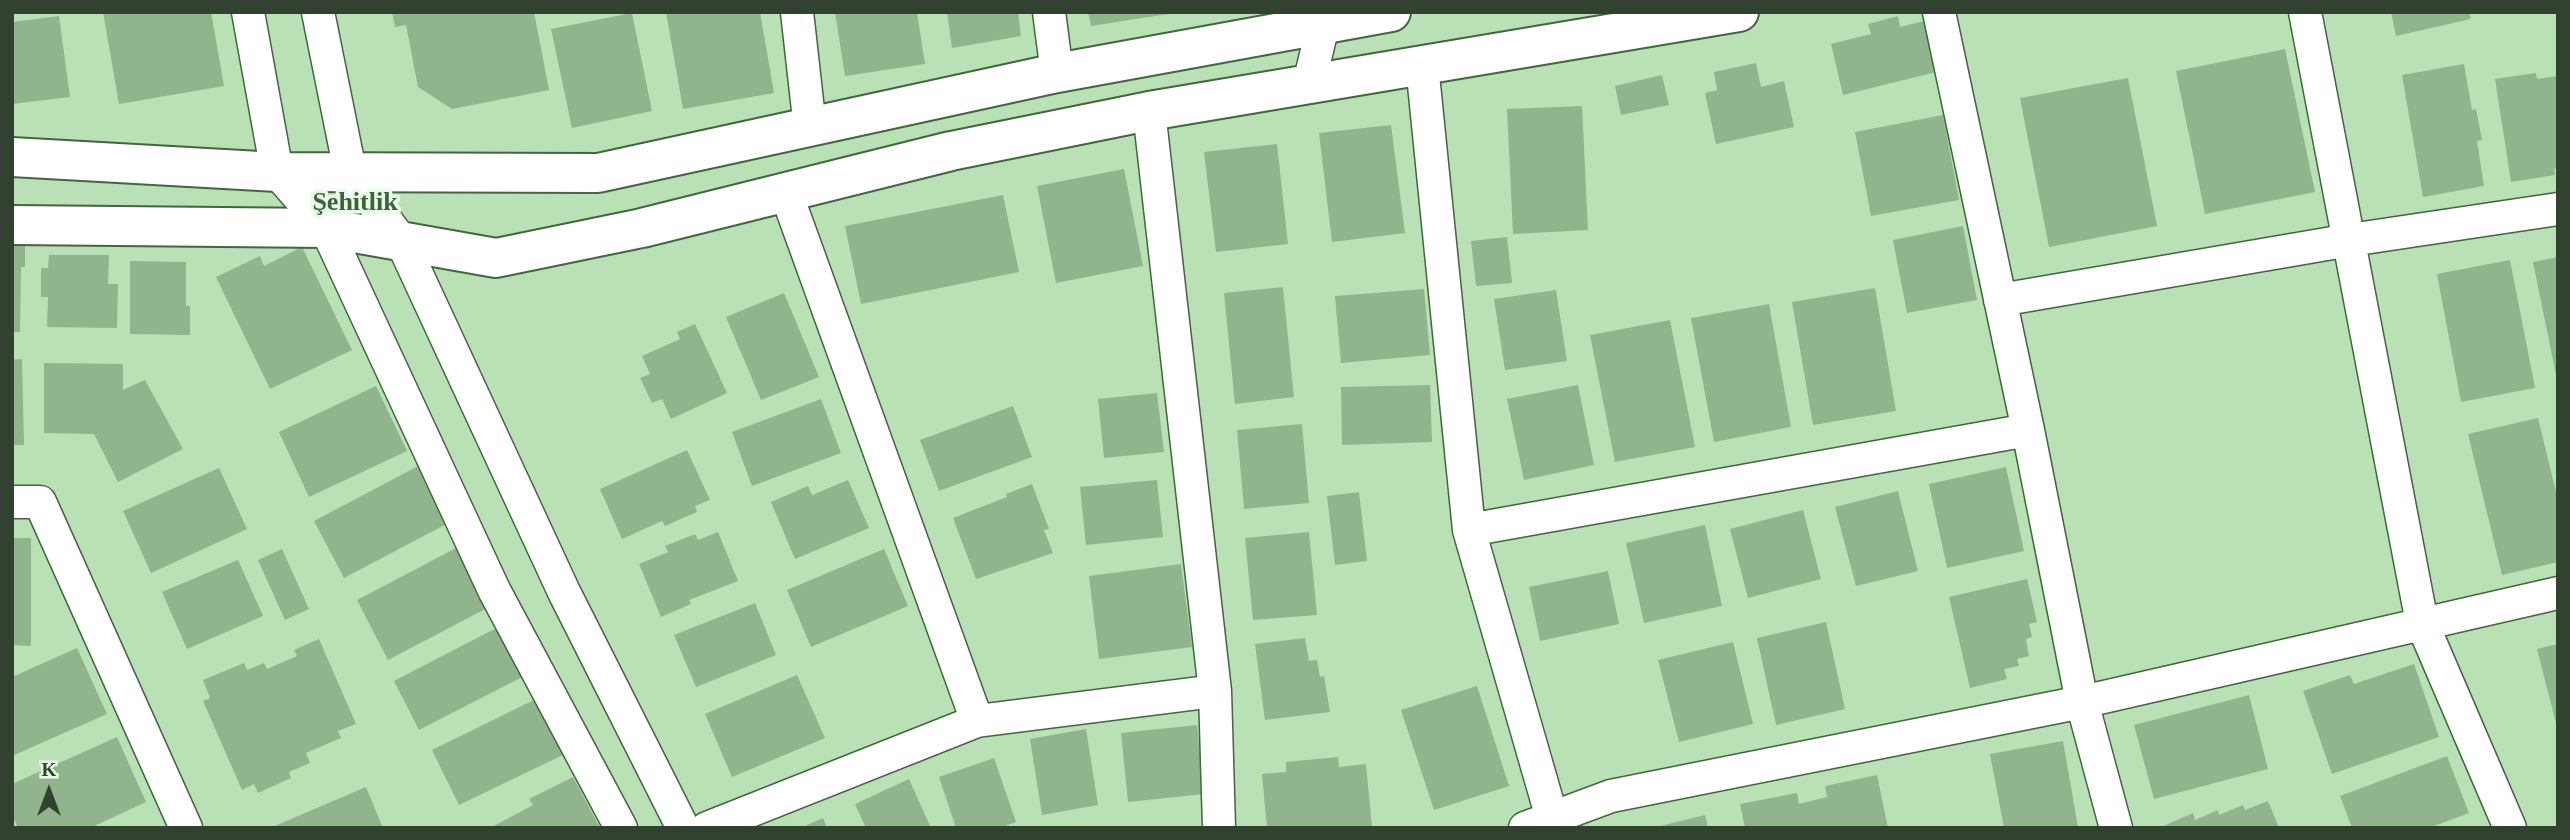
<!DOCTYPE html>
<html>
<head>
<meta charset="utf-8">
<style>
	body { margin:0 }
	#map { position:relative; width:2570px; height:840px; overflow:hidden; background:#bae0b6; font-family:"Times New Roman",serif }
	canvas { display:block }
	.frame { position:absolute; inset:0; border:14px solid #324231; pointer-events:none }
	.north { position:absolute; left:14px; top:756px; width:70px; height:70px; -webkit-text-stroke:5px #e8fbe6; paint-order:stroke; rotate:0deg; font-size:19px; font-weight:700; line-height:28px; text-align:center; color:#324231 }
	.north::after { content:''; display:block; margin:auto; width:24px; height:32px; background:#324231; clip-path:polygon(50% 0,100% 100%,50% 72%,0 100%) }
</style>
</head>
<body>
<div id="map">
<canvas width="2570" height="840"></canvas>
<div class="frame"></div>
<div class="north">K</div>
</div>
<script>
const context = document.querySelector('canvas').getContext('2d');
context.lineJoin = 'round';
function fillPath(path, color) { context.fillStyle = color; context.fill(path, 'evenodd'); }
function stroke(path, color, width, dash) { context.strokeStyle = color; context.lineWidth = width; context.lineCap = dash ? 'butt' : 'round'; context.setLineDash(dash || []); context.stroke(path); }
function write(font, color, halo, rows, align = 'center') {
  context.font = font + ' "Times New Roman",serif'; context.lineWidth = 7; context.setLineDash([]); context.textBaseline = 'middle'; context.strokeStyle = halo; context.fillStyle = color; for (const [text, x, y, turn = 0] of rows) {
    context.save(); context.translate(x, y); context.rotate((+turn || 0) * Math.PI / 180); context.textAlign = isNaN(turn) ? turn : align; if (halo) context.strokeText(text, 0, 0); context.fillText(text, 0, 0); context.restore();
  }
}
fillPath(new Path2D(`
	M103 12H211L224 86 119 104Z
	M392 12H534L549 90 452 109 418 87 406 25 395 27Z
	M666 12H760L774 93 683 109Z
	M835 12H917L925 64 845 76Z
	M947 12H1018L1021 36 952 48Z
	M1088 12H1168V14L1091 26Z
	M2391 12H2469L2471 19 2396 36Z
	M632 13 652 111 572 128 551 29Z
	M59 16 70 97 12 104V22Z
	M1898 16 1900 27 1924 21 1936 72 1843 95 1831 44 1871 34 1868 24Z
	M2285 49 2315 192 2205 214 2176 71Z
	M1756 63 1761 87 1784 81 1794 127 1716 144 1705 93 1717 90 1714 72Z
	M2464 64 2472 110 2476 109 2482 140 2477 141 2484 186 2423 197 2402 75Z
	M2536 73 2537 79 2558 76V168L2554 169 2555 175 2511 182 2495 79Z
	M1662 75 1669 105 1621 115 1615 86Z
	M2128 78 2157 226 2049 247 2020 98Z
	M1582 106 1588 230 1513 234 1507 109Z
	M1943 115 1959 200 1871 216 1855 132Z
	M1391 125 1405 233 1332 242 1319 133Z
	M1277 144 1288 244 1216 252 1204 152Z
	M1124 169 1143 266 1056 283 1037 186Z
	M1003 195 1019 272 861 304 845 226Z
	M1963 226 1977 300 1907 313 1893 240Z
	M1507 237 1512 283 1476 286 1471 241Z
	M12 245H25V267H21L20 332H12Z
	M302 247 352 350 270 389 216 277 260 256 264 266Z
	M49 255H109L108 284H118L117 328 47 327 48 297H41V268H48Z
	M2558 257V379L2557 380 2533 262Z
	M2510 260 2535 388 2461 402 2437 274Z
	M130 261 186 262V306H190V335L130 334Z
	M1283 287 1294 397 1235 404 1224 293Z
	M1875 288 1896 411 1813 425 1792 302Z
	M1424 289 1430 355 1341 363 1335 296Z
	M1556 290 1567 361 1505 370 1494 299Z
	M784 293 819 377 761 400 726 317Z
	M1769 304 1791 427 1714 442 1691 318Z
	M1670 320 1695 447 1615 462 1590 335Z
	M695 324 727 393 671 419 662 399 652 403 640 378 650 374 642 356 680 339 677 332Z
	M22 359 24 445H12V360Z
	M44 363 123 364V390L145 380 183 449 118 482 94 434 44 433Z
	M1430 385 1432 442 1342 445 1341 387Z
	M1578 385 1594 465 1524 480 1507 399Z
	M376 386 407 451 309 497 279 432Z
	M1157 393 1164 452 1104 458 1098 399Z
	M821 399 841 453 752 486 732 432Z
	M1013 406 1032 457 939 491 920 440Z
	M2538 418 2558 500V562L2502 575 2468 434Z
	M1302 424 1309 503 1244 509 1237 430Z
	M687 450 710 500 695 506 697 512 665 526 662 521 622 539 600 489Z
	M422 464 452 521 344 578 314 521Z
	M2006 467 2024 551 1947 568 1929 484Z
	M219 468 247 529 151 573 123 511Z
	M848 480 869 528 795 559 771 502 808 486 812 495Z
	M1157 480 1163 537 1086 545 1080 487Z
	M1032 484 1049 529 1044 530 1053 553 976 579 953 518 1007 497 1006 494Z
	M1898 491 1918 571 1856 586 1835 507Z
	M1359 492 1367 561 1335 565 1327 496Z
	M1803 510 1821 579 1748 598 1730 529Z
	M1705 525 1722 606 1644 623 1626 543Z
	M718 532 738 581 689 600 691 604 661 617 639 564 668 552 665 546 695 534 698 540Z
	M1309 532 1317 615 1253 620 1245 538Z
	M12 538H31V646L12 645Z
	M460 546 491 606 388 660 357 600Z
	M282 549 309 609 285 620 258 560Z
	M884 549 908 606 811 647 787 590Z
	M238 560 263 616 187 649 162 592Z
	M1181 564 1192 647 1099 659 1089 576Z
	M1608 571 1619 624 1540 641 1529 587Z
	M2027 579 2037 622 2029 624 2032 637 2026 639 2029 656 2017 659 2019 666 2004 669 2007 679 1970 688 1949 597Z
	M755 603 776 655 696 687 674 635Z
	M1826 622 1845 709 1776 725 1757 638Z
	M504 624 530 673 419 730 394 681Z
	M1305 638 1309 661 1317 660 1320 677 1324 676 1330 712 1265 720 1255 644Z
	M319 639 356 724 338 731 341 738 306 753 310 763 289 772 291 778 258 793 254 784 242 790 203 701 210 698 203 680 244 663 247 670 264 663 267 669 297 656 294 650Z
	M1733 642 1753 724 1679 742 1658 660Z
	M2558 644V727H2557L2537 649Z
	M77 648 107 714 12 756V677Z
	M2414 664 2439 737 2332 774 2303 691 2350 675 2354 684Z
	M797 675 825 738 732 777 705 714Z
	M1477 686 1509 786 1434 810 1401 710Z
	M2249 695 2268 769 2154 799 2134 725Z
	M540 697 567 753 459 805 432 750Z
	M1197 725 1204 794 1128 802 1121 733Z
	M1086 729 1098 805 1042 815 1030 739Z
	M117 737 146 802 90 828H18L12 815V784Z
	M2063 741 2078 827 2004 828 1990 754Z
	M2447 756 2469 813 2429 828H2352L2340 796Z
	M1338 757 1339 767 1366 764 1372 828H1267L1262 774 1286 772V762Z
	M994 758 1016 822 1000 828H956L939 777Z
	M1877 775 1888 828H1745L1740 804 1797 793 1799 804 1827 797 1825 786Z
	M573 777 600 828H490L533 805 529 799Z
	M909 779 931 828H866L855 804Z
	M366 787 383 828H270Z
	M2268 801 2279 828H2159L2193 813 2195 820 2218 810 2219 815 2243 805 2245 810Z
	M1705 815 1708 828H1656V827Z
	M823 818 827 828H800Z`), '#90b58d');
const minor = new Path2D(`
	M248 12 277 172 326 228 494 590 621 828
	M318 12 350 171 402 242 564 592 683 828
	M797 12 810 128
	M1049 12 1057 73
	M1939 12 2028 430 2082 702 2116 828
	M2305 12 2422 623 2510 828
	M1422 65 1469 530 1552 818
	M1309 84 1323 25 1322 12
	M1149 111 1215 691 1219 828
	M786 193 977 721
	M2000 300 2350 240 2558 209
	M12 502H40L186 828
	M1469 530 2028 430
	M707 828 977 721 1215 691
	M1525 828 1611 796 2082 702 2558 593`);
const tertiary = new Path2D(`
	M12 157 277 172 598 173 1057 73 1391 12
	M12 225 326 228 496 258 642 228 951 151 1149 111 1739 12`);
stroke(minor, '#436540', 35);
stroke(tertiary, '#436540', 42);
stroke(minor, '#fff', 32);
stroke(tertiary, '#fff', 38);
write('bold 26px', '#3f613d', '#e8fbe6', [
	["Şehitlik",355,203]
]);
</script>
</body>
</html>
